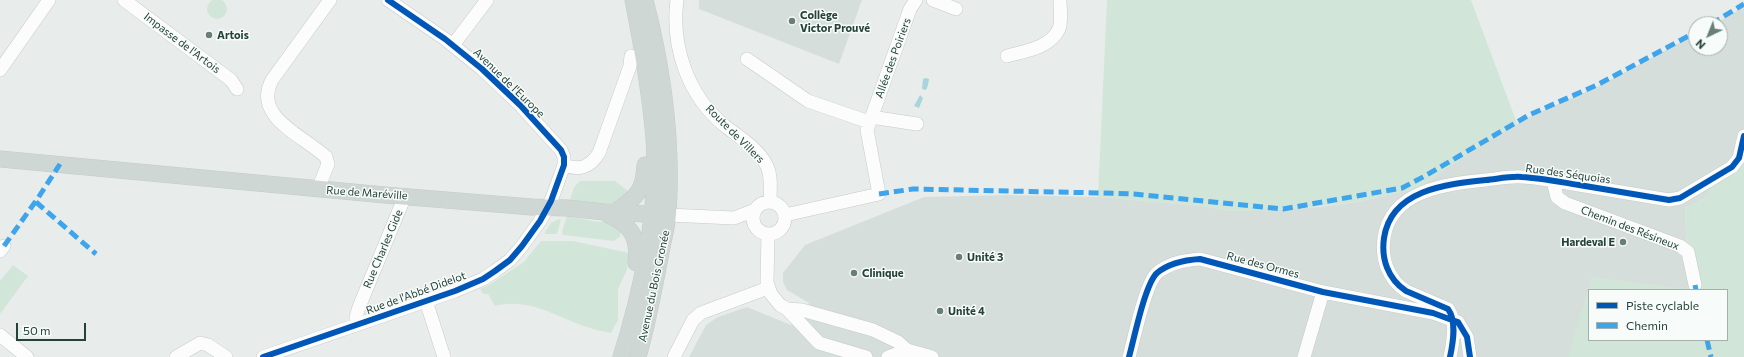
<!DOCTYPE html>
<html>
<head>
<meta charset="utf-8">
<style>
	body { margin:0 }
	#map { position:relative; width:1744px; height:357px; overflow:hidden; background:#e8edeb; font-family:Commissioner,sans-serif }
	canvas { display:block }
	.legend { position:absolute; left:1588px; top:289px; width:140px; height:52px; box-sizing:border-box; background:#f7fbf9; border:1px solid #a3b1ad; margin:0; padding:5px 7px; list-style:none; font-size:12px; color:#24423a }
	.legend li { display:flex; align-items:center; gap:8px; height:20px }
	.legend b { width:20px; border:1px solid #a3b1ad }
	.north { position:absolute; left:1688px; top:16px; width:40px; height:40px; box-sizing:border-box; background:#f7fbf9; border:1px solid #a3b1ad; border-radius:50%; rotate:223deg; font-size:11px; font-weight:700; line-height:16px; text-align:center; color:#24423a }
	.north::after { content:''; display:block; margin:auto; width:14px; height:18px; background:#697e78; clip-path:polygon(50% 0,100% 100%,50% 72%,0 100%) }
	.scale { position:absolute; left:16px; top:323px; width:70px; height:18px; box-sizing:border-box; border:2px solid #24423a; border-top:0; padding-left:5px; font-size:12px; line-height:14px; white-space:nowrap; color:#24423a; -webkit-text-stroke:3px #f7fbf9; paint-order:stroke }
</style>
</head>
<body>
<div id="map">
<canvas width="1744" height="357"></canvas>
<ul class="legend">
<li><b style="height:5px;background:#0057b8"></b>Piste cyclable</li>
<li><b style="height:5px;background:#3ea4ec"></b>Chemin</li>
</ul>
<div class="north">N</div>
<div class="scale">50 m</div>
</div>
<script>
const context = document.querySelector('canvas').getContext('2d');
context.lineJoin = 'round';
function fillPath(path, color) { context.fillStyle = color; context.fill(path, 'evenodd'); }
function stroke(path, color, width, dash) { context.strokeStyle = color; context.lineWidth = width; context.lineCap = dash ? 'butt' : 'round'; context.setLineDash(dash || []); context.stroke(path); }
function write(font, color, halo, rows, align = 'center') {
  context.font = font + ' Commissioner,sans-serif'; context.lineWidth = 3; context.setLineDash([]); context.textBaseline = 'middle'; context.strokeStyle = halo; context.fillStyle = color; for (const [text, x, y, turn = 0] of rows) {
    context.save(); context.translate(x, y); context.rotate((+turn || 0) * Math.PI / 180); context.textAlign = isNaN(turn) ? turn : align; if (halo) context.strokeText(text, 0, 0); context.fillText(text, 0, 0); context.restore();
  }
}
fillPath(new Path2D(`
	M699 0H862L839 64 699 9Z
	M1744 7V164L1722 180 1710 196 1685 208 1689 290H1589V340L1705 357H689L706 325 718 317 747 307 791 325 805 313 809 303 787 290 783 282V273L805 245 924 197 1007 195 1098 197 1201 206 1234 211 1319 207 1357 202 1401 192 1415 189 1502 132 1537 113 1597 87 1696 34V48H1720V24H1714Z`), '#d6dedb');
fillPath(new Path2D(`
	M207 9a10 10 0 1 1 20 0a10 10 0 1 1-20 0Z
	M1107 0H1471L1517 123 1415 189 1357 202 1284 210 1234 211 1201 206 1098 197Z
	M1744 164V357H1568L1592 277 1689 289 1685 208 1710 196 1708 188 1722 180ZM1589 290H1727V340H1589Z
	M580 181H615L632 194C611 210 595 203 570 200L574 187Z
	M567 216 593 221 614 223 624 231 620 234 621 236 614 241 563 235 562 232Z
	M559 219 561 220 557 234H544L551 223Z
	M541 241H573L629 253 627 270 618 289V320L611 333C603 331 595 330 587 327 556 317 530 297 495 306L488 294H483L480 289 489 285 524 262Z
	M13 265 28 276 0 314V281Z`), '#d1e6d8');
fillPath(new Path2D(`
	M926 78 929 79 928 85 926 90 922 89 923 79Z
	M920 95 923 98 919 108 914 106Z`), '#a9d4db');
const minor = new Path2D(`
	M124 0 231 80 237 89
	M677 0C671 47 688 96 725 126 739 137 759 149 767 166 772 177 770 190 770 202
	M933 0 956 9
	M453 45 487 0
	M1007 56C1025 51 1050 48 1059 29 1062 21 1060 8 1060 0
	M747 59 808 101 869 122
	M0 70 49 0
	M871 117 917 124
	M564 165C580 171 590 167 599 153L630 66 631 56
	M1553 181 1557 197 1565 203 1680 246 1688 252 1695 285
	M318 189 328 164 326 157C304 136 252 117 272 80L330 0
	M753 218a16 16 0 1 1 32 0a16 16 0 1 1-32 0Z
	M668 215 734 218 755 210
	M785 215 879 194 867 130 910 9 916 0
	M768 234 767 282 771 294 780 305 787 309 802 310 873 330 898 342 907 350 932 357
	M0 251 4 246
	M426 301 444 357
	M787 309 819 343 866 357
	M356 324V317L359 307 405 196
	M0 335 27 357
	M176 357 200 343 208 345 226 357
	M263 357 455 291 483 279 495 271 510 260 522 246 540 221 551 201 564 165V157L561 150 520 105 482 69 445 39 388 0
	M674 357 693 320 701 313 768 288
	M888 357 907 350
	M1129 357C1134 339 1145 284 1157 273 1169 263 1184 260 1200 259L1323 292 1433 313 1452 320 1458 322 1467 337 1470 357
	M1304 357 1323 292
	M1450 357C1453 343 1457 321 1448 309L1406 291C1388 279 1381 259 1384 238 1391 190 1446 184 1486 180 1497 179 1510 176 1522 177 1541 178 1560 182 1579 185 1609 190 1639 195 1669 200L1680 198 1732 167 1739 158 1744 136`);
const major = new Path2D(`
	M0 159 385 195 532 207 567 208 604 212 668 215
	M615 212C636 198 644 191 645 165
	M607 214C631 225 639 236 636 263
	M621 357C643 287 659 212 654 138 650 92 642 45 633 0
	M638 357C648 323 654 288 661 253 663 240 667 227 668 214 673 142 663 69 645 0`);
stroke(minor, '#c5cac8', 14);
stroke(major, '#c3ccc9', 17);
stroke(minor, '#fcfcfc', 13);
stroke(major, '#cfd7d5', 16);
stroke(new Path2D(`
	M1711 24 1744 4
	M879 194 913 189 1102 193 1134 194 1283 209 1402 188 1425 176 1529 115 1597 85 1696 32
	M36 202 96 254
	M4 246 38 198 60 164
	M1695 285 1696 290
	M1707 340 1711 357`), '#3ea4ec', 5, [10, 5]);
stroke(new Path2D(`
	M263 357 455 291 483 279 495 271 510 260 522 246 540 221 551 201 564 165V157L561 150 520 105 482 69 445 39 388 0
	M1129 357C1134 339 1145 284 1157 273 1169 263 1184 260 1200 259L1323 292 1433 313 1452 320 1458 322 1467 337 1470 357
	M1450 357C1453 343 1457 321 1448 309L1406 291C1388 279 1381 259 1384 238 1391 190 1446 184 1486 180 1497 179 1510 176 1522 177 1541 178 1560 182 1579 185 1609 190 1639 195 1669 200L1680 198 1732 167 1739 158 1744 136`), '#0057b8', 6);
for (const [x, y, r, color] of [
	[792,21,4,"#697e78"],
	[209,35,4,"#697e78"],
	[1623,242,4,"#697e78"],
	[959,257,4,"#697e78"],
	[854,273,4,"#697e78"],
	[940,311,4,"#697e78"]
]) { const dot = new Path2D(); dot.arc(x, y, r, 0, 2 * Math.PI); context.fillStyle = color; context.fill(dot); stroke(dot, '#f7fbf9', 1.5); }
write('bold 11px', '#24423a', '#f7fbf9', [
	["Collège",800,15],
	["Victor Prouvé",800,28],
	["Artois",217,35],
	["Hardeval E",1615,242,"right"],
	["Unité 3",967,257],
	["Clinique",862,273],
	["Unité 4",948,311]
], 'left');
write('11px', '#24423a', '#f7fbf9', [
	["Impasse de l'Artois",182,43,37],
	["Allée des Poiriers",893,58,-70],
	["Avenue de l'Europe",509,83,44],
	["Route de Villers",735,134,45],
	["Rue des Séquoias",1568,174,8],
	["Rue de Maréville",367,193,4],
	["Chemin des Résineux",1630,228,21],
	["Rue Charles Gide",383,249,-67],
	["Rue des Ormes",1263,265,15],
	["Avenue du Bois Gronée",654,286,-78],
	["Rue de l'Abbé Didelot",416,293,-20]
]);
</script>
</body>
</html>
